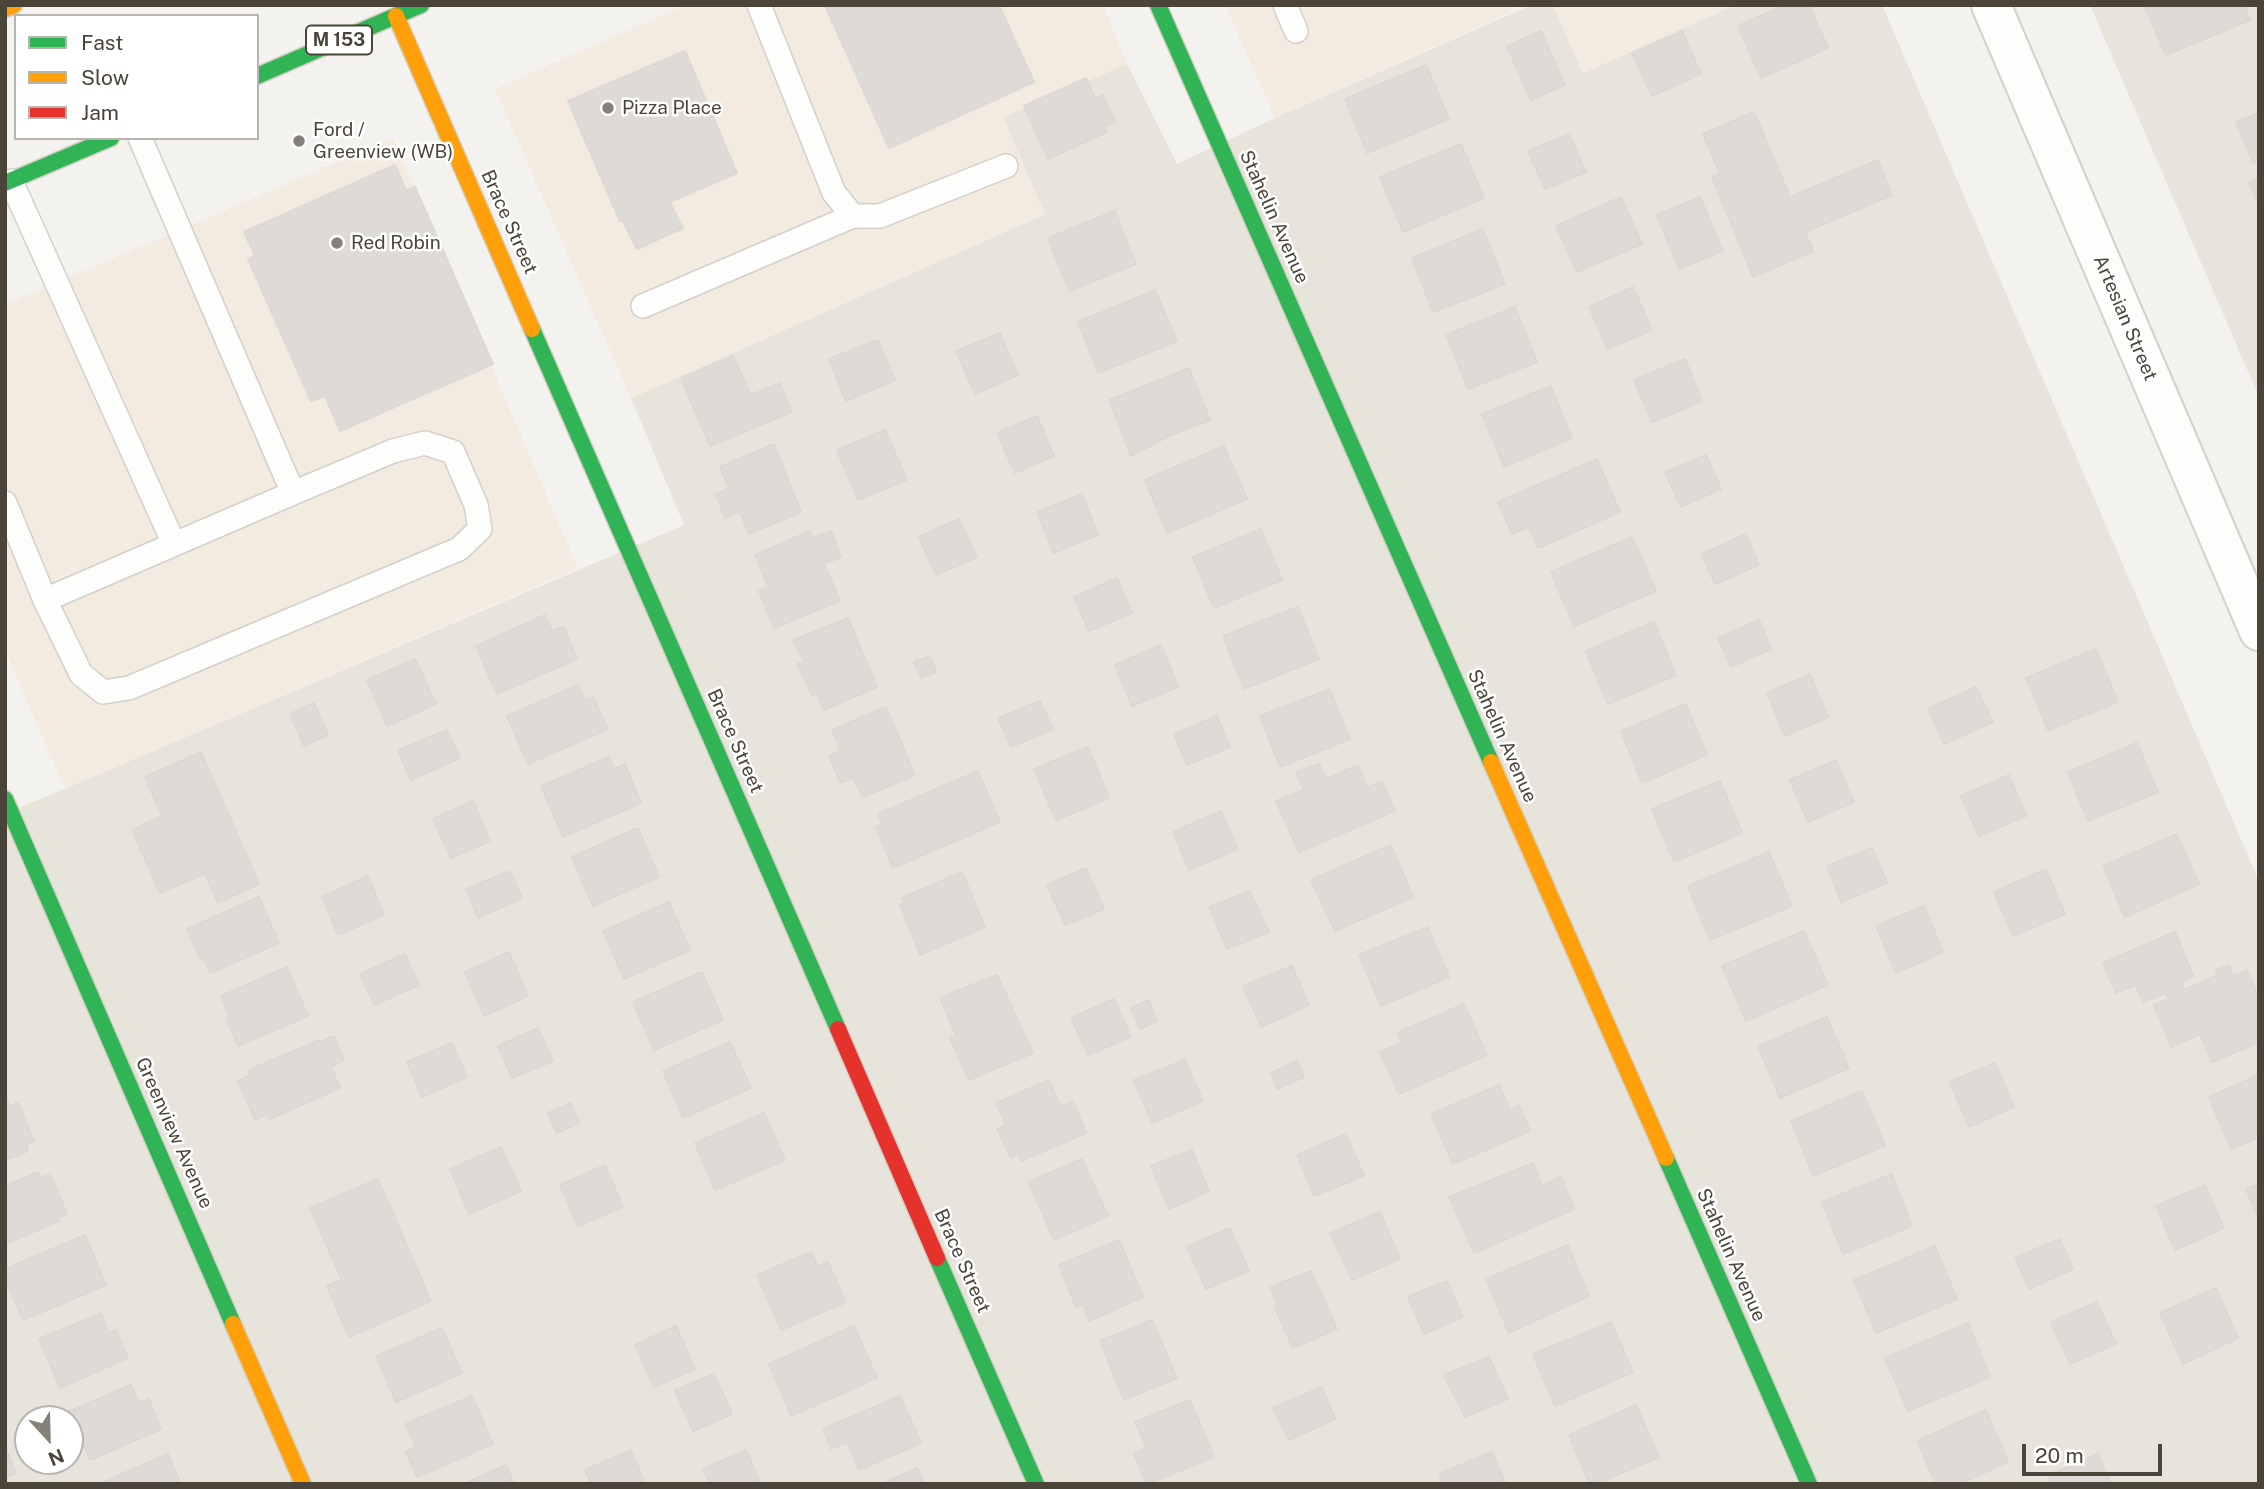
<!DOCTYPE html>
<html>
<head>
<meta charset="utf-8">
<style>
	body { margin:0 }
	#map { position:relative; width:2264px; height:1489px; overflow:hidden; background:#f4f2ee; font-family:"Public Sans",sans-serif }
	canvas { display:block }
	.frame { position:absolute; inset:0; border:7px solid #4b4439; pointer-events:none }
	.legend { position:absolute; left:14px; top:14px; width:245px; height:126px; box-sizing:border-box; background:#fff; border:2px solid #b7b4b0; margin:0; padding:9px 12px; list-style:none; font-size:21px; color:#4b4439 }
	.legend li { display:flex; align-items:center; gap:14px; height:35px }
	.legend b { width:35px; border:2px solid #b7b4b0 }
	.north { position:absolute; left:14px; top:1405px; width:70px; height:70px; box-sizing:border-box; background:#fff; border:2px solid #b7b4b0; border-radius:50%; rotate:158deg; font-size:19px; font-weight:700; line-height:28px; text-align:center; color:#4b4439 }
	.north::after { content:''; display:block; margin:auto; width:24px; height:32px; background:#868178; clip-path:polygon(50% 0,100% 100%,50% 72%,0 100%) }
	.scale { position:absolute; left:2022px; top:1444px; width:140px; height:32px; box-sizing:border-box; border:4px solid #4b4439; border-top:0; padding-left:9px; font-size:21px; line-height:24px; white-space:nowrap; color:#4b4439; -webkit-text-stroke:5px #fff; paint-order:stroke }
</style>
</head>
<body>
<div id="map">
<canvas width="2264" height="1489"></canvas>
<div class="frame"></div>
<ul class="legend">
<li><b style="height:9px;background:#30b455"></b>Fast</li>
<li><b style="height:9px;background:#ff9f0a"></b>Slow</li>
<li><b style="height:9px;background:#e5322d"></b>Jam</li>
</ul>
<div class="north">N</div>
<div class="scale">20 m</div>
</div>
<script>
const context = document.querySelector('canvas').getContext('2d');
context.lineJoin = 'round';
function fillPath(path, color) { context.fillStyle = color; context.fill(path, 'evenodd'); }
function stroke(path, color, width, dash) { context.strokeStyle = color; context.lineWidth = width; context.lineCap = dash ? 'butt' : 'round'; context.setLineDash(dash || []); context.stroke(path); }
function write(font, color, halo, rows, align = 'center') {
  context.font = font + ' "Public Sans",sans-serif'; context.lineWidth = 5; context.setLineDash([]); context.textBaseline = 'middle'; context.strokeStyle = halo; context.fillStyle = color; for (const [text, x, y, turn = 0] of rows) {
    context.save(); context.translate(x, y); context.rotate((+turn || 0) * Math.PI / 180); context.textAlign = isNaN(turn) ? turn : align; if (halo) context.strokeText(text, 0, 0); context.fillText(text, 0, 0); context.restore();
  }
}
fillPath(new Path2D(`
	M1531 5H1553L1583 73 1735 5H1882L2259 881V1484H5V814L684 525 631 398 1045 214 1002 117 1127 64 1177 164 1275 118ZM28 1419H70V1461H28Z
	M2090 5H2259V397Z`), '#e7e4dc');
fillPath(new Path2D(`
	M686 5H1103L1127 64 1003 117 1045 214 631 398 495 89Z
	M1225 5H1508L1511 12 1275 118Z
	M1553 5H1735L1583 73Z
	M393 138 578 568 65 789 5 650V305Z`), '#f3ebdf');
const building = new Path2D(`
	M825 5H999L1034 82 889 148Z
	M1785 5H1809L1828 48 1761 78 1738 26Z
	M2144 5H2244L2250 20 2166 55Z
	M1541 31 1565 85 1531 100 1507 46Z
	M1682 31 1701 74 1652 96 1632 53Z
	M685 51 737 173 670 202 683 228 637 249 623 221H620L568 101Z
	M1426 65 1449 119 1367 153 1345 99Z
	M1086 78 1095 99 1103 95 1115 122 1104 127 1107 132 1048 159 1024 106Z
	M1754 112 1790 197 1878 160 1892 195 1805 232 1813 251 1753 277 1712 177 1720 174 1703 134Z
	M2259 113V164L2258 162 2253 163 2236 122Z
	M1569 134 1586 172 1545 189 1528 151Z
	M1461 144 1484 198 1403 232 1380 177Z
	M395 165 406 191 415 187 493 364 340 431 325 396 311 401 248 259 255 256 244 232Z
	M2259 178V207L2249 182Z
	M1621 197 1642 244 1577 272 1556 226Z
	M1700 197 1723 251 1679 269 1657 215Z
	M1115 211 1136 264 1069 291 1048 238Z
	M1483 229 1505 284 1433 312 1412 258Z
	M1633 287 1652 330 1608 349 1589 307Z
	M1155 290 1177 341 1098 373 1078 322Z
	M1515 307 1537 362 1468 389 1446 335Z
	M1000 333 1018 375 975 394 956 351Z
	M878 340 895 380 846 401 829 359Z
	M733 356 751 395 780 383 792 412 710 446 681 378Z
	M1685 359 1702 401 1652 422 1634 380Z
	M1189 368 1210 420 1169 436 1131 456 1109 400Z
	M1551 386 1572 438 1504 467 1482 414Z
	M1037 416 1054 456 1015 473 997 433Z
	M885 430 907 480 858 500 837 450Z
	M774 444 801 512 749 534 740 512 725 518 716 494 729 488 720 467Z
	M1224 446 1247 499 1167 533 1145 480Z
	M1706 455 1721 489 1681 507 1665 472Z
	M1597 459 1620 512 1538 548 1529 527 1512 534 1498 502Z
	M1082 494 1098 535 1053 553 1037 512Z
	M959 519 977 557 936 575 919 537Z
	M1261 529 1282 580 1214 608 1193 557Z
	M810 531 813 538 831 531 841 557 824 564 840 601 774 628 759 591 768 586 755 555Z
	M1746 534 1759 565 1715 584 1702 554Z
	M1632 537 1656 591 1574 626 1551 572Z
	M1117 578 1132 613 1089 631 1074 597Z
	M1298 607 1319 659 1244 689 1223 636Z
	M545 615 552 631 564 627 577 659 497 694 476 646Z
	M848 618 877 687 824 710 817 693 812 695 797 664 804 661 793 640Z
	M1759 620 1771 649 1731 667 1718 638Z
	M1654 622 1676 675 1608 704 1586 651Z
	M1161 645 1178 687 1132 706 1115 665Z
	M2096 649 2118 702 2048 730 2026 678Z
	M930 656 936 672 921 678 914 662Z
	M415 659 436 704 387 726 367 680Z
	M1810 674 1828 717 1785 736 1767 693Z
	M578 685 585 701 593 697 608 729 528 764 507 716Z
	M1976 687 1993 722 1944 744 1928 709Z
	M1330 689 1350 739 1280 767 1260 716Z
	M1040 701 1053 729 1011 747 998 718Z
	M314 703 328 735 304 746 290 714Z
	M1686 704 1707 755 1642 783 1621 731Z
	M886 707 915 775 863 797 853 778 841 783 829 756 841 751 832 730Z
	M1217 716 1230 747 1187 765 1174 734Z
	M447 730 460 758 411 780 398 750Z
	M2137 743 2158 792 2088 821 2068 772Z
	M1088 747 1109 798 1056 820 1034 769Z
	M201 752 259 884 218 903 205 874 160 893 132 830 162 816 145 777Z
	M609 757 614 769 625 764 641 803 563 837 541 786Z
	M1836 760 1854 802 1808 822 1790 780Z
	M1319 764 1326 779 1358 765 1367 788 1382 781 1395 811 1299 852 1276 801 1304 790 1296 772Z
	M978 771 1000 822 893 868 876 827 883 824 878 814Z
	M2009 775 2026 816 1979 836 1961 796Z
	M1720 781 1742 833 1674 862 1652 809Z
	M473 801 490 841 451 858 433 819Z
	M1221 811 1238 849 1189 870 1173 832Z
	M638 828 659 877 593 906 572 857Z
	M2177 834 2199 884 2125 917 2103 866Z
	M1391 845 1413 897 1335 931 1311 880Z
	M1872 848 1887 883 1841 902 1827 866Z
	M1769 852 1792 906 1710 940 1688 886Z
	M1086 868 1104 909 1065 925 1047 885Z
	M2046 869 2065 914 2013 936 1994 892Z
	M510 871 522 898 478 918 466 889Z
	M962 872 985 927 920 955 900 904 904 903 902 898Z
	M368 876 384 915 338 935 322 897Z
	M1250 891 1269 932 1227 949 1209 907Z
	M259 897 279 943 210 973 203 957 200 958 187 929Z
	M669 902 690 950 624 979 603 931Z
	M1924 906 1943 952 1896 973 1876 926Z
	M1428 927 1449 977 1381 1006 1359 955Z
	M1804 931 1828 985 1746 1021 1722 966Z
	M2175 932 2193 976 2181 982 2184 990 2218 975 2216 970 2229 965 2233 976 2247 970 2259 998V1042L2212 1062 2200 1034 2171 1047 2154 1005 2168 999 2166 993 2143 1002 2136 985 2116 993 2103 963Z
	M509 952 528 996 484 1016 465 972Z
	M405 954 419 985 374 1005 360 974Z
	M1292 966 1309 1005 1261 1027 1243 986Z
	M287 967 308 1016 238 1046 226 1018 229 1017 221 996Z
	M702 972 723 1020 654 1050 633 1002Z
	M997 975 1033 1053 969 1080 950 1038 956 1035 940 998Z
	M1114 999 1131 1037 1088 1055 1071 1018Z
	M1149 1000 1157 1021 1140 1029 1131 1008Z
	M1464 1004 1487 1055 1399 1094 1380 1052 1401 1043 1397 1033Z
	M1827 1017 1849 1068 1780 1098 1758 1046Z
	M538 1028 553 1061 512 1078 498 1046Z
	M334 1036 344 1060 331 1067 340 1088 270 1119 268 1114 255 1120 238 1081 251 1075 249 1070 319 1040 320 1042Z
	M730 1042 751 1088 683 1118 663 1071Z
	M452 1043 467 1077 422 1097 407 1062Z
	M1185 1060 1203 1101 1152 1123 1134 1080Z
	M1297 1061 1304 1077 1277 1089 1271 1073Z
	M1995 1063 2014 1107 1969 1127 1950 1082Z
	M2259 1075V1137L2231 1149 2209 1097Z
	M1049 1080 1061 1107 1073 1101 1086 1133 1021 1161 1019 1154 1011 1158 997 1129 1006 1125 996 1103Z
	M1499 1085 1510 1109 1519 1105 1530 1131 1453 1164 1431 1114Z
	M1862 1091 1885 1146 1813 1176 1791 1121Z
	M7 1100 10 1106 18 1103 34 1141 26 1145 28 1151 5 1160V1101Z
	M571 1103 579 1123 557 1133 548 1113Z
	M764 1113 785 1160 715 1190 695 1143Z
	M1346 1134 1364 1176 1314 1196 1297 1155Z
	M501 1147 521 1191 469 1214 450 1169Z
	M1192 1150 1209 1191 1169 1209 1151 1166Z
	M1082 1159 1108 1216 1054 1240 1029 1182Z
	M1533 1163 1542 1186 1561 1177 1574 1209 1474 1253 1449 1197Z
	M605 1165 623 1207 578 1226 560 1185Z
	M38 1172 41 1178 50 1174 67 1214 58 1218 59 1221 5 1244V1186Z
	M1892 1174 1912 1226 1843 1254 1822 1202Z
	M378 1179 431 1301 349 1337 327 1286 342 1280 310 1208Z
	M2259 1184V1219L2246 1189Z
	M2205 1185 2224 1228 2175 1250 2156 1206Z
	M1380 1212 1400 1259 1352 1280 1330 1233Z
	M1230 1228 1249 1271 1206 1289 1187 1247Z
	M85 1235 106 1285 23 1320 5 1279V1269Z
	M2060 1239 2073 1269 2029 1289 2015 1258Z
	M1119 1240 1143 1297 1089 1321 1083 1304 1076 1307 1059 1265Z
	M1568 1245 1589 1296 1509 1333 1486 1279Z
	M1935 1246 1957 1299 1876 1333 1854 1280Z
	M811 1252 818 1267 828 1262 846 1302 781 1330 757 1275Z
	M1311 1271 1337 1329 1293 1348 1274 1306 1278 1305 1270 1287Z
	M1447 1281 1463 1317 1424 1334 1408 1297Z
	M2216 1288 2238 1338 2183 1364 2160 1313Z
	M2097 1302 2116 1344 2070 1364 2051 1322Z
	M101 1313 109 1333 116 1330 128 1358 60 1388 39 1339Z
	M1152 1320 1177 1378 1124 1400 1100 1341Z
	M1611 1322 1633 1372 1555 1406 1533 1354Z
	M1968 1323 1990 1377 1908 1411 1885 1358Z
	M676 1326 695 1369 654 1387 635 1345Z
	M854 1326 877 1378 791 1416 769 1364Z
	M442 1328 462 1373 396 1402 376 1356Z
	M1489 1357 1508 1399 1465 1417 1444 1375Z
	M714 1374 732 1414 693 1431 675 1390Z
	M131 1385 139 1403 149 1399 161 1429 90 1460 70 1411Z
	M1322 1387 1335 1419 1289 1440 1273 1408Z
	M472 1396 493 1444 417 1477 406 1452 416 1447 405 1424Z
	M900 1396 921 1443 859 1470 847 1442 831 1449 823 1429Z
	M1190 1400 1214 1457 1147 1484 1134 1454 1147 1448 1135 1422Z
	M1636 1405 1659 1457 1596 1484H1589L1569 1435Z
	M1986 1410 2008 1462 1959 1484H1936L1917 1441Z
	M5 1447 16 1473 5 1477Z
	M631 1450 644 1481 639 1484H591L585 1470Z
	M746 1450 761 1484H709L703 1469Z
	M1492 1452 1506 1484H1443L1439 1474Z
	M168 1454 181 1484H101V1483Z
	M2098 1454 2111 1484H2051L2048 1476Z
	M506 1465 514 1484H463Z
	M917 1468 924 1484H882Z`);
fillPath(building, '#dedbd6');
stroke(building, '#dcd9d4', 2);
const lane = new Path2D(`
	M759 5 834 193 853 216H880L1006 166
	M1285 5 1296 31
	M11 181 174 544
	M643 306 853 216
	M5 503 45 600 293 493 140 138
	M45 600 81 674 103 692 129 688 459 549 480 529 476 505 453 452 425 443 393 451 293 493`);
const street = new Path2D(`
	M1991 5 2259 631`);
const fast = new Path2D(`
	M1158 5 1491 762
	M257 76 421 5
	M5 183 111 138
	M532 329 838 1029
	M5 799 233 1324
	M1666 1158 1809 1484
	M937 1258 1036 1484`);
const slow = new Path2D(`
	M5 9 14 5
	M396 16 532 329
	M1491 762 1666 1158
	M233 1324 303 1484`);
const jam = new Path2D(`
	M838 1029 937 1258`);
stroke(lane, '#d2d0cb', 26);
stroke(street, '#d2d0cb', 42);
stroke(fast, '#d3cfc5', 19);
stroke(slow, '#d3cfc5', 19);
stroke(jam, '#d3cfc5', 19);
stroke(lane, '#fdfdfc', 23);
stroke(street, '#fdfdfc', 38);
stroke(fast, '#30b455', 16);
stroke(slow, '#ff9f0a', 16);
stroke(jam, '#e5322d', 16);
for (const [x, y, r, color] of [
	[608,108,7,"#868178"],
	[299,141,7,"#868178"],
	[337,243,7,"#868178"]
]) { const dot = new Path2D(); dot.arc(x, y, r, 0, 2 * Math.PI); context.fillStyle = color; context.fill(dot); stroke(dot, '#fff', 2.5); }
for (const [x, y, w] of [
	[339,40,66]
]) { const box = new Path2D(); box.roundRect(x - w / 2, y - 14.5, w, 29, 5); context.fillStyle = '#fff'; context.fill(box); stroke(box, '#4b4439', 2); }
write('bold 18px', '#4b4439', null, [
	["M 153",339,40]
]);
write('19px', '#4b4439', '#fff', [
	["Pizza Place",622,108],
	["Ford /",313,130],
	["Greenview (WB)",313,152],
	["Red Robin",351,243]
], 'left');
write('19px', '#4b4439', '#fff', [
	["Stahelin Avenue",1274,217,66],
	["Brace Street",509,222,66],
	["Artesian Street",2125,318,67],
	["Stahelin Avenue",1502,736,66],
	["Brace Street",735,741,66],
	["Greenview Avenue",174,1133,66],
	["Stahelin Avenue",1731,1255,66],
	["Brace Street",962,1261,66]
]);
</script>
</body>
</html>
